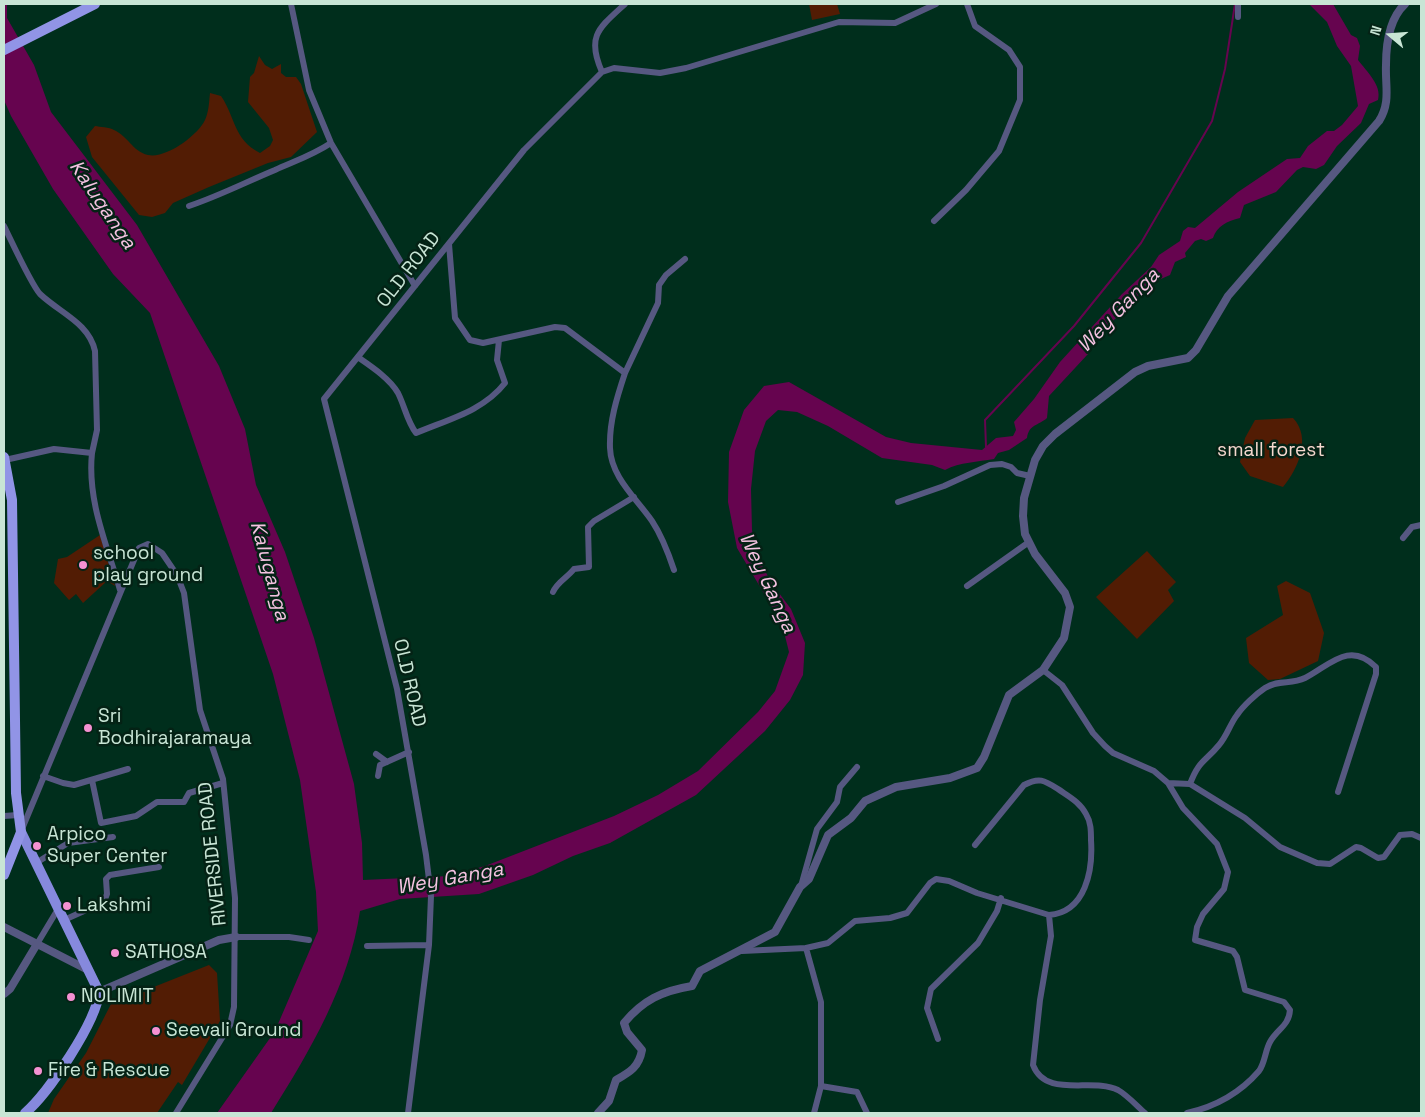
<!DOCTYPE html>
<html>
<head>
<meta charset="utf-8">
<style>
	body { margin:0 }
	#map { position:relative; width:1425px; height:1117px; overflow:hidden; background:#002e1c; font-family:"Space Grotesk",sans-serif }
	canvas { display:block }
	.frame { position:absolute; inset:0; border:5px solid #c8e5d5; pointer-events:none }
	.north { position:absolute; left:1365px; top:10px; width:50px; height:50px; -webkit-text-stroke:4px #042215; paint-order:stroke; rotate:288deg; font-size:14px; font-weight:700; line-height:20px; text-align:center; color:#c8e5d5 }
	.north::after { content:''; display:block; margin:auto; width:18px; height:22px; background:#c8e5d5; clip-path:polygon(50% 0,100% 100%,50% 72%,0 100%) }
</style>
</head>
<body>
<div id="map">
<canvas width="1425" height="1117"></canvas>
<div class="frame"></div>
<div class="north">N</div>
</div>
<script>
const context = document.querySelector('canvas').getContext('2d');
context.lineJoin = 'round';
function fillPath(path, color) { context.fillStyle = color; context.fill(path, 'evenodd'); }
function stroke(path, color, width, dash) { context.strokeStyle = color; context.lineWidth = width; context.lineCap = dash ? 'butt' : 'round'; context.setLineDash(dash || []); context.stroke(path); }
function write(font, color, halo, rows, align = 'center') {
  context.font = font + ' "Space Grotesk",sans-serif'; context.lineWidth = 5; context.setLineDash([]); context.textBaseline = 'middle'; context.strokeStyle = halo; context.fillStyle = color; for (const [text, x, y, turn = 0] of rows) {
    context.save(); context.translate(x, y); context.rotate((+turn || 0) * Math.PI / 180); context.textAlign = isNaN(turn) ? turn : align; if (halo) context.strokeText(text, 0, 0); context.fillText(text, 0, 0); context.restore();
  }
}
fillPath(new Path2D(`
	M809 4H837L840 14 812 20Z
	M259 56 265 65 272 69 281 64V73L286 77H296L301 84 317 132 291 157 268 163 209 187 173 203 165 213 152 217 139 215 92 157 86 137 95 126C100 127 109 127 114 130 128 136 132 151 148 155 166 159 198 135 205 120 209 111 209 102 210 93L221 96C236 118 233 139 260 153L270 146 273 140 269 128 248 102 250 77 254 73Z
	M1293 418C1312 438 1298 469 1283 487L1250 476 1240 462 1245 438 1255 420Z
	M100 535 115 586 107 581 83 603 76 594 69 600 54 583 58 559 67 557Z
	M1147 551 1176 582 1168 590 1174 601 1137 639 1096 597Z
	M1286 581 1310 593 1324 633 1318 661 1280 679 1268 680 1249 663 1246 638 1283 615 1277 586Z
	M209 965 217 973 220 1021 182 1085 178 1082 157 1113H48L54 1099 86 1053 111 1004Z`), '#521c04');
fillPath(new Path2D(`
	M4 4H7V18L34 65 51 112 137 225 219 366 245 429 256 485 285 552 314 638 354 784 362 843 363 880 450 876 485 866 614 816 658 795 698 771 758 712 775 691 789 652 782 624 737 548 728 502 729 452 744 410 764 386 789 382 886 437 911 443 982 450 996 438 1013 436 1016 430 1014 422 1034 399 1060 362 1122 294 1151 267 1159 255 1180 241 1183 231 1188 227 1195 228 1238 192 1287 159 1300 158 1308 146 1327 131H1334L1342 125 1358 106 1351 66 1337 46 1327 22 1309 4H1333L1351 35 1357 38 1360 46 1358 60C1367 72 1382 85 1378 100L1369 104 1361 123 1337 146 1324 165 1316 169 1303 167 1297 170 1276 192 1244 205 1240 218C1227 221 1217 226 1213 238L1206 241 1201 239 1195 241 1185 253 1186 257 1175 262 1170 275C1156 281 1143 286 1136 300L1094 338 1088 354 1049 396 1047 418C1038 426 1029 424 1027 438L1009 450 998 453 994 459C978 462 960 462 945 470L932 465 882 458 828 426 797 412 778 410 766 421 755 451 751 489 752 530 756 555 773 585 791 609 805 643 803 675 790 700 765 731 696 795 610 843 573 856 533 875 479 894 400 899 360 911C349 985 310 1051 271 1113H217L275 1031 318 931 316 892 300 780 273 674 150 313 113 274 53 189 11 116 4 100Z`), '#66044f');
stroke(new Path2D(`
	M986 447 985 420 1074 326 1141 243 1212 121 1225 69 1235 4`), '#66044f', 2);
stroke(new Path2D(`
	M291 4 309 90 331 143 415 286
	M1238 4V17
	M602 72C586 36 599 28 625 4
	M189 206C219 196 246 182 275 170 295 161 313 155 331 143
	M934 221 966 190 999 151 1020 100V67L1009 50 975 26 967 4
	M4 226C11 240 31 284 40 294 60 313 89 323 95 351L97 430 92 453
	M449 244 455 318 470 340 483 343 555 327 565 328 625 373C617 397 609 422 610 448 611 477 636 498 652 521 662 536 668 552 674 570
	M359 358C372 367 390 379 398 393 405 407 407 421 416 433 449 419 483 411 505 383L497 360 499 340
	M625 373 658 303 659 285 666 275 685 259
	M5 460 54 449 92 453C87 501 107 545 120 590
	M898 502 944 486 990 465 1002 464 1011 467 1017 473 1030 476
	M1403 538 1412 527 1421 525
	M967 586 1029 542
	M553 592C557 582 567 578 574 569L589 567 588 527 594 521 634 497
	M1043 670 1062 685 1093 733 1105 746 1113 753 1154 771 1168 783 1183 808 1217 844 1228 872 1224 889 1203 914 1197 927 1195 940 1233 951 1237 957 1245 990 1284 1002 1290 1010C1289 1026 1277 1029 1270 1042 1265 1051 1265 1063 1259 1071 1240 1093 1214 1107 1187 1113
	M376 754 387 762
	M43 776 63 783 74 785 128 769
	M378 776 380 765 409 752
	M92 780 101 823 136 816 157 802H184L189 793 223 783
	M1168 783 1190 784 1245 818 1280 847 1317 863 1330 864 1356 847 1361 848 1378 858 1384 857 1400 835 1412 834 1421 838
	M1190 784C1199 760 1205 762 1219 745 1227 736 1230 724 1237 715 1243 706 1256 694 1265 688 1279 679 1291 685 1305 678 1329 666 1349 640 1376 667V674L1338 792
	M4 816 18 815
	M22 829 139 548 148 544 162 553 177 575 184 593 200 710 223 779 235 898 234 1007 230 1025 176 1113
	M975 845 1024 785C1039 777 1044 780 1058 789 1068 796 1080 802 1086 814 1091 822 1091 831 1091 840 1093 870 1086 912 1049 915
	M36 863 68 843 113 837
	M801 886 817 829 837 802 840 787 857 767
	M64 920 104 902 107 894 106 879 110 875 159 867
	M236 937H289L309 940
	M37 944 58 909
	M367 946 429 945
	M806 948 821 1002V1086L814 1113
	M742 951 806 948 828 943 855 921 890 918 907 913 930 883 936 879 949 881 977 893 1049 915 1051 936 1040 1000 1033 1065C1046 1099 1092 1077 1118 1090 1127 1095 1137 1106 1145 1113
	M938 1039 927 1008 931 989 978 943 997 911 1001 898
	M821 1086 857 1092 867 1113
	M408 1113 429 945 431 896 426 855 397 689 324 399 524 150 602 72 614 68 660 73 686 68 839 22 895 23 936 4`), '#565881', 6);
stroke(new Path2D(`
	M4 927 88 970
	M99 992 219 940 236 937
	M4 994 10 989 37 944
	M598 1113 609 1101 616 1080C630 1072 639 1067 642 1050L627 1032 624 1023C643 1000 662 991 692 986L700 971 775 932 800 887 809 879 828 835 851 818 865 801 896 787 950 778 977 768 984 757 1009 695 1043 670 1064 638 1070 607 1065 593 1035 554 1025 534 1023 516 1024 498 1035 460 1043 446 1055 434 1135 372 1148 366 1188 358 1196 350 1228 296 1379 121C1391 102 1385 86 1386 65 1386 44 1390 18 1405 4`), '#565881', 8);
stroke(new Path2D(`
	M21 832 99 992C97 1021 48 1094 25 1113`), '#8689dd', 10);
stroke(new Path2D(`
	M4 50 95 4
	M4 457 12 500 16 793 21 832 4 875`), '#9194e6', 10);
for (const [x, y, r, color] of [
	[83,565,5,"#f591d2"],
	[88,728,5,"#f591d2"],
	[37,846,5,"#f591d2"],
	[67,906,5,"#f591d2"],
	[115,953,5,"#f591d2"],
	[71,997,5,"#f591d2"],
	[156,1031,5,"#f591d2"],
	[38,1071,5,"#f591d2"]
]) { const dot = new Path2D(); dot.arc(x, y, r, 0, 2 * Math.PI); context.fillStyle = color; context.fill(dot); stroke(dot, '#042215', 2); }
write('19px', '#c8e5d5', '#042215', [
	["OLD ROAD",409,270,-52],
	["OLD ROAD",409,683,77],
	["RIVERSIDE ROAD",213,854,-96]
]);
write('19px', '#f5d8ce', '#042215', [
	["small forest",1271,451]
]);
write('19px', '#c8e5d5', '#042215', [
	["school",93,554],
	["play ground",93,576],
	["Sri",98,717],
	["Bodhirajaramaya",98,739],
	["Arpico",47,835],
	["Super Center",47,857],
	["Lakshmi",77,906],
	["SATHOSA",125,953],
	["NOLIMIT",81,997],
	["Seevali Ground",166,1031],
	["Fire & Rescue",48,1071]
], 'left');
write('italic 20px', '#f5c2e1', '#042215', [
	["Kaluganga",102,205,56],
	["Wey Ganga",1119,311,-46],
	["Kaluganga",269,571,75],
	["Wey Ganga",767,583,65],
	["Wey Ganga",450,879,-10]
]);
</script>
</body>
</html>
